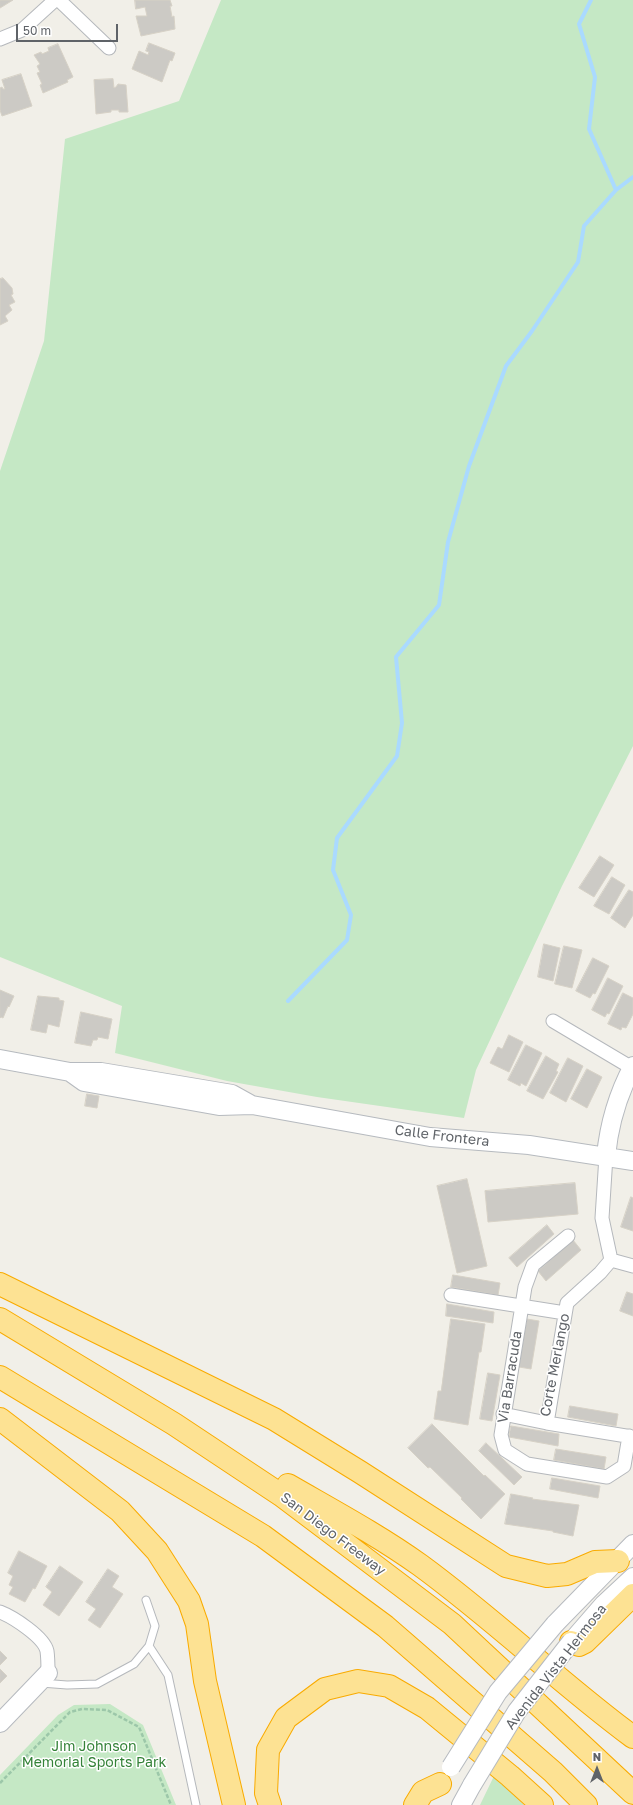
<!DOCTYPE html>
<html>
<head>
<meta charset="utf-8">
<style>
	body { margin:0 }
	#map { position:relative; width:633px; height:1805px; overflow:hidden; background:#f1efe8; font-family:"Golos Text",sans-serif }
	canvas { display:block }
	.north { position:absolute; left:577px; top:1749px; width:40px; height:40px; -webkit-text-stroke:3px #fff; paint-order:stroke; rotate:0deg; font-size:11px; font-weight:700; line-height:16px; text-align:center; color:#5f6368 }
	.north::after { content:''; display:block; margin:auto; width:14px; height:18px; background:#5f6368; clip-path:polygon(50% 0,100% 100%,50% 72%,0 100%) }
	.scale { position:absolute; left:16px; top:24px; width:102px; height:18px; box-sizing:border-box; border:2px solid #5f6368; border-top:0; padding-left:5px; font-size:12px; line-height:14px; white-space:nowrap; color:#5f6368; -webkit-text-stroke:3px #fff; paint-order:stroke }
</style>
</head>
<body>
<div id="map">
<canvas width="633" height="1805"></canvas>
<div class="north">N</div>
<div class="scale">50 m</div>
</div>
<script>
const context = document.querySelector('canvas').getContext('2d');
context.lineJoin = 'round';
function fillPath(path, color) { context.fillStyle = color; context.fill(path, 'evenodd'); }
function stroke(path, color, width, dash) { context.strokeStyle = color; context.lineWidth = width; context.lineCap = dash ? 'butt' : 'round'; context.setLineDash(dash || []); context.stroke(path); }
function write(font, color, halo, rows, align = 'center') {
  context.font = font + ' "Golos Text",sans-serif'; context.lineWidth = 3; context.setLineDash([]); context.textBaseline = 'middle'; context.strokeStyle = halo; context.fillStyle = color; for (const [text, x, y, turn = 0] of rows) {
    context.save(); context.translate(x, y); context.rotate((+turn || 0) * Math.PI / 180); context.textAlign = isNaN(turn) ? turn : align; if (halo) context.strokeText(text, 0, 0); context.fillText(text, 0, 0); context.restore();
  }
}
fillPath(new Path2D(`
	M221 0H633V746L562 886 476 1070 464 1118 317 1097 227 1081 115 1053 122 1006 0 957V471L44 341 65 139 179 101Z
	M110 1704 143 1725 176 1805H0V1775L58 1715 74 1705Z
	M494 1776 524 1805H480Z`), '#c5e8c5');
stroke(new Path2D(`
	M591 0 579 24 595 77 589 129 616 190
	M288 1001 347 940 351 915 333 870 337 838 397 756 402 723 396 657 439 605 448 542 469 466 506 366 532 331 578 262 584 226 616 190 633 177`), '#aadaff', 4);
const building = new Path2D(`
	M0 0H13L0 8Z
	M135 0H170L172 6H170L172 17 174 16 175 29 141 36 136 16H147L145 7 136 9Z
	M149 43 175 53 172 61 170 60 162 82 132 69 139 51 148 55 149 52 146 51Z
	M58 44 73 77 67 80 68 82 43 93 40 85 42 84 37 73 40 72 37 66 40 64 34 55 41 52 42 54 49 51 48 48Z
	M21 74 32 106 2 116 0 110V88L2 87 3 89H5L2 80Z
	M113 79 114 88 116 87 118 84 126 85 128 112H119V110H111V112L96 114 94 80Z
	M3 278 12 288 13 294 11 295 15 302 9 305 12 310 5 316 8 321 0 325V279Z
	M600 856 614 865 594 897 579 888Z
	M612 877 625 885 609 914 594 906Z
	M629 890 633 892V915L625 928 611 918Z
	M544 944 560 948 553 981 538 977Z
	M564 946 582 950 572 988 555 984Z
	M593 958 609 966 595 994 593 993 590 998 576 991Z
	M608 978 623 986 609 1014 607 1013 605 1017 592 1010Z
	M0 990 14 996 9 1007 8 1006 3 1018 1 1017 0 1018Z
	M623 993 633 998V1014L626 1028 622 1027 621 1030 608 1024Z
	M38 996 59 998V1000L64 1001 59 1027 48 1024 46 1033 31 1030Z
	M81 1012 112 1019 108 1039 98 1037 97 1040H93L91 1046 75 1043Z
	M509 1035 523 1042 509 1072 490 1063 498 1047 502 1049Z
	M526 1045 542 1053 526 1086 521 1083 520 1086 508 1080Z
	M546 1056 559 1064 556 1071 558 1072 543 1099 527 1091Z
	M568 1058 583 1066 566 1102 550 1093Z
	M587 1069 602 1077 587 1108 571 1099Z
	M87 1094 99 1096 97 1108 85 1106Z
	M467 1179 487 1266 457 1273 437 1186Z
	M575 1183 578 1214 488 1222 485 1191Z
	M631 1197 633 1198V1231L621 1227Z
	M547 1225 554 1234 517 1267 509 1258Z
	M573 1240 581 1250 546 1281 538 1271Z
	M453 1275 500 1283 498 1295 451 1287Z
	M627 1292 633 1294V1316L620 1311Z
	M447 1304 494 1312 493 1323 446 1316Z
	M451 1319 485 1324 481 1352H479L468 1425 434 1419 438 1391H441Z
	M527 1319 539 1321 531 1369 519 1367Z
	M488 1373 500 1375 492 1421 480 1419Z
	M570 1406 618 1414 616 1426 568 1417Z
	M432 1424 484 1476 485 1475 505 1494 481 1519 461 1499 462 1498 430 1467 428 1468 408 1448Z
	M511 1426 559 1434 558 1446 509 1437Z
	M486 1443 522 1477 514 1485 479 1451Z
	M556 1449 606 1457 604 1469 554 1460Z
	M552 1478 600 1486 598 1498 550 1489Z
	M511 1494 533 1498 532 1499 579 1505 573 1536 553 1532V1531L505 1524Z
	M19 1551 47 1566 35 1589 33 1588 25 1602 9 1594 13 1587 9 1585 13 1576 8 1573Z
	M60 1566 83 1582 59 1616 43 1605 52 1592 46 1587Z
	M108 1569 119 1576 112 1587 123 1594 100 1628 88 1620 96 1609 86 1602Z
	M0 1651 7 1658 0 1665Z
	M0 1669 7 1676 0 1683Z`);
fillPath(building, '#cccac5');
stroke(building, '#d6d1c6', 1);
const lane = new Path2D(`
	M149 1646 168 1675 196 1805
	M41 1683 67 1685 97 1684 134 1664 149 1646 155 1626 146 1600`);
const street = new Path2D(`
	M59 0 109 48
	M0 39 22 30 55 0
	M553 1021 632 1068
	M606 1156 602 1218 611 1260
	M568 1236 533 1265 525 1287 501 1435 505 1450 527 1464 607 1477 624 1466 629 1436
	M451 1295 565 1313
	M503 1414 547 1423 567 1303 600 1273 611 1260 633 1266
	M547 1423 633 1437
	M0 1612C13 1617 44 1637 47 1651 48 1658 48 1666 48 1673`);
const secondary = new Path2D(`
	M0 1059 70 1072H101L232 1094 250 1104
	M70 1072 84 1082 219 1106 252 1105 430 1137 529 1145 633 1161
	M606 1156C609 1125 618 1094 633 1066
	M555 1624 633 1544
	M571 1642 604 1604 633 1577
	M0 1723 48 1673
	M461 1805 472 1785`);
const highway = new Path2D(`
	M0 1284 274 1419 360 1472 506 1566 547 1576 567 1574 595 1562 618 1561
	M0 1319 174 1424 281 1495 452 1624 633 1793
	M0 1377 263 1536 385 1626 553 1772 586 1805
	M0 1419 120 1511 157 1551 189 1601 197 1624 205 1681 234 1805
	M288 1485C333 1511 378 1535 420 1565 494 1619 560 1683 633 1737
	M571 1642 579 1645 585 1642 633 1595
	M270 1805 266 1793 268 1750 286 1718 325 1689 358 1681 389 1686 427 1708 510 1776 542 1805
	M415 1805 423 1792 440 1784`);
stroke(lane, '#b5b8bc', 9);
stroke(street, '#b5b8bc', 15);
stroke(secondary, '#b6babf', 20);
stroke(highway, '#f9ab00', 24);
stroke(new Path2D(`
	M0 1783 70 1712 82 1709 107 1710 139 1727 171 1805`), '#9cc7a9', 2.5, [4, 2]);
stroke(lane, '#fff', 7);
stroke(street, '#fff', 13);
stroke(secondary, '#fff', 18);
stroke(highway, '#fde293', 22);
const secondaryBridge = new Path2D(`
	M451 1767 498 1692 555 1624
	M472 1785 517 1711 571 1642`);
stroke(secondaryBridge, '#b6babf', 20, []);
stroke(secondaryBridge, '#fff', 18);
write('14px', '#5f6368', '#fff', [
	["Calle Frontera",442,1136,7],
	["Corte Merlango",555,1365,-79],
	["Via Barracuda",510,1377,-81],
	["San Diego Freeway",333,1534,37],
	["Avenida Vista Hermosa",556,1667,-52]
]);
write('14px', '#348238', '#fff', [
	["Jim Johnson",94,1747],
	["Memorial Sports Park",94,1763]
]);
</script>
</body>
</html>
